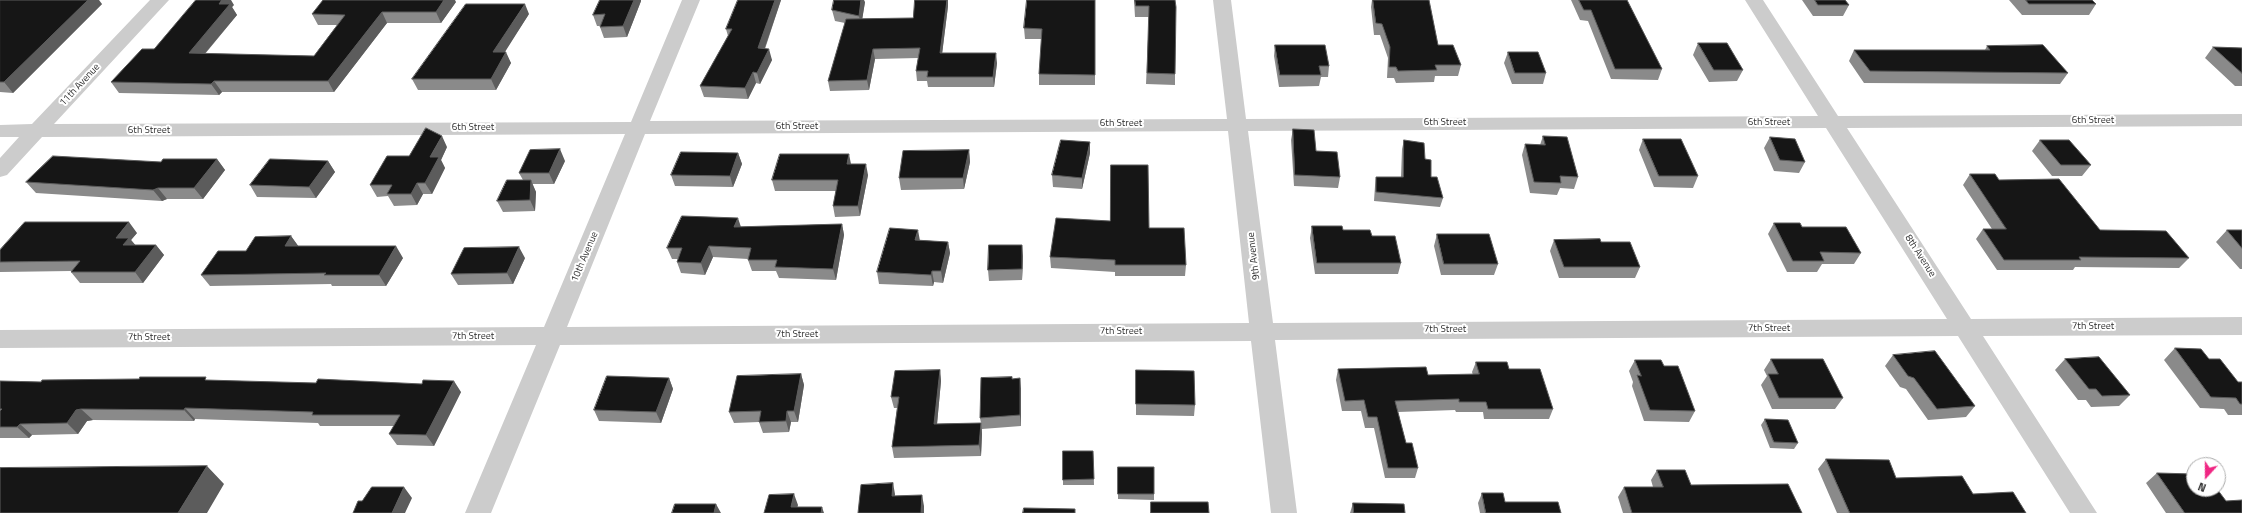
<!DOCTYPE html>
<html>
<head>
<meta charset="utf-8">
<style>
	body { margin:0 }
	#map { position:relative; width:2242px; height:513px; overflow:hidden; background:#fff; font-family:"Titillium Web",sans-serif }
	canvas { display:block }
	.north { position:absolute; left:2186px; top:457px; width:40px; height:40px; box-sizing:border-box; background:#fff; border:1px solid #acacac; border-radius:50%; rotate:201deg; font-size:11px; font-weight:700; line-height:16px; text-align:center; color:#2f2f2f }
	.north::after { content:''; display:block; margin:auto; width:14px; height:18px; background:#f02683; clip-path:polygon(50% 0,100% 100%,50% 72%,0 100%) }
</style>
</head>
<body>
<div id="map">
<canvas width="2242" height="513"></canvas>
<div class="north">N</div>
</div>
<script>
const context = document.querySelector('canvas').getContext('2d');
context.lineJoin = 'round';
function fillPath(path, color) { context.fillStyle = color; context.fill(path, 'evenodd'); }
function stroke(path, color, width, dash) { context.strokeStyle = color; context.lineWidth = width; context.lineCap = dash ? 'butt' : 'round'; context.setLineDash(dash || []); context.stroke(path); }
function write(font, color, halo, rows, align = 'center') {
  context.font = font + ' "Titillium Web",sans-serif'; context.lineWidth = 4; context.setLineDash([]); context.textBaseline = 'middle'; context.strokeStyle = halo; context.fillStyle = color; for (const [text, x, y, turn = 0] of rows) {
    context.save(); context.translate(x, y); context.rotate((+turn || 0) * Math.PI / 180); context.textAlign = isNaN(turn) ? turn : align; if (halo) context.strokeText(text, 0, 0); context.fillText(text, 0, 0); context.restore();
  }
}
fillPath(new Path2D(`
	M150 0H169L54 124 631 122 682 0H700L650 121 1227 119 1213 0H1231L1246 119 1818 116 1745 0H1763L1838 116 2242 114V126L1847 128 1971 319 2242 317V335L1983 336 2097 513H2070L1958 336 1275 340 1297 513H1271L1251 341 560 345 491 513H465L536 345 0 348V330L544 327 625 134 42 137 7 175 0 177V158L19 137H0V125L32 124ZM1826 128 1947 319 1273 323 1248 131ZM1228 131 1249 323 567 327 645 134Z`), '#ccc');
fillPath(new Path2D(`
	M0 0 102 4 13 93 0 92Z
	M600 0H641V1L627 37 604 38 600 27V26H597L593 15Z
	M738 0H781L765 49 772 60 760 84 756 83 748 99 704 97 700 86 728 36 726 29Z
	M1095 0V85H1039V74L1042 39H1025L1024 28Z
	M1134 0H1175V85L1146 84 1149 17H1135Z
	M1372 0H1429L1438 45 1461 65 1458 76H1435L1434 82 1396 83 1394 78H1387L1388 58 1380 35H1374L1371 7Z
	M1571 0H1627L1662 69 1658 80 1611 79 1588 21 1580 20Z
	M1802 0H1845L1849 5 1843 16H1813Z
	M2009 0H2092L2096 4 2089 15H2022Z
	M456 2 441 23H387L334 92H222L219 95 119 93 111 82 154 49 234 5 232 7 237 15 205 54 314 56 337 25H318L312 14Z
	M865 2 862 19 913 18 948 6 942 53 997 63 994 87H928L927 81H917L916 71 918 58 875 59 869 90 830 91 828 81 845 23 835 21 832 10Z
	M529 14 504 52 511 63 496 90H418L412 79Z
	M1698 43 1743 70 1737 81 1709 82 1693 55Z
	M1275 45 1329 66 1328 77H1321L1319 86 1279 87 1274 56Z
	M1987 46 2068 73 2060 84 1864 83 1849 61 1854 50H1985Z
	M2213 47 2242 48V86H2235L2205 58Z
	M1508 52 1546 73 1543 84H1512L1504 63Z
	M1293 129 1340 177 1338 188 1294 186 1291 140Z
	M1543 136 1578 177 1574 189 1560 188 1557 195 1530 193 1522 155 1525 144 1540 145Z
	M1770 137 1805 162 1799 173 1774 171 1764 148Z
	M1643 139 1698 176 1693 188 1654 187 1639 150Z
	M1404 140 1425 159 1431 177 1443 198 1440 207 1374 201 1375 186 1376 177H1401L1402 149Z
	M2040 140 2091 165 2082 176H2052L2032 151Z
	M447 147 441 160 445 168 432 194H423L417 205 394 206 388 196 377 197 370 185Z
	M969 150 970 162 964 189 901 190 899 178Z
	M738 153 742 164 733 187 675 186 671 175Z
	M1090 153 1082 189 1053 187 1052 175Z
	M217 159 225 170 203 199H167L162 201 36 193 26 182 161 162Z
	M328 161 335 172 316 198 257 197 250 185Z
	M565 161 554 184H532L536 192 535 211 503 212 497 201 523 180 519 173Z
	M851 164 868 175 860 216 835 217 833 206 836 191H775L772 180Z
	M1970 174 1999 180 2100 230 2189 258 2179 268 2075 267 2073 270H1997L1976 239 1983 229H1992L1963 185Z
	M1774 223 1802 227 1861 253 1854 264H1822L1817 272H1787L1768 234Z
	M842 224 844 235 836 280 779 278 776 271H752L748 260V259L713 257 705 275 681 273 677 262 678 259H672L667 248 741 227Z
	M1312 226 1343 230 1372 236 1401 263 1398 274H1315L1310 238Z
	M1149 228 1186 265 1185 276H1115V272L1051 268 1050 257Z
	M2227 230H2242V269H2240L2216 242Z
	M137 233 131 240 135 245H156L164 255 143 283H80L71 272V271L0 272V250Z
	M1437 234 1498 264 1494 275H1441L1434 246Z
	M291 236 298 246 403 258 386 286H332L331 284 210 286 201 275 246 251Z
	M920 240 948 242 950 253 943 283 934 282 933 286 879 284 877 272Z
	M1554 240 1601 242 1640 267 1635 278H1559L1550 251Z
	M1023 256 1022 280 989 281 988 270Z
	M525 258 513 284 458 285 451 274Z
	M2175 348 2209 359 2238 382H2242V415H2228L2224 409 2200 408 2164 360Z
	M1893 355 1975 406 1966 417 1928 420 1906 389 1900 387 1885 366Z
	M1771 359 1843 398 1835 409H1772L1761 385 1767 376 1764 370Z
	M2065 359 2130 395 2119 406 2091 407 2086 400H2078L2055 370Z
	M1635 360 1664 366 1695 411 1689 422 1644 421 1632 386 1633 382 1629 371Z
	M1476 362 1509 369 1553 409 1549 419H1484L1483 412H1456L1455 410 1398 412 1406 443 1418 468 1415 478H1385L1374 428H1365L1361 411H1342L1336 380 1338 369 1428 375H1473L1472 372Z
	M940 370 941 381 937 424 981 423 980 418 1012 379 1021 389V426L982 429V434L981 456 894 458 892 447 897 408H894L891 397Z
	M1136 370 1195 405 1194 416 1136 415Z
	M801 374 804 385 798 422H791L789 432 763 433 759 422 734 423 729 412Z
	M669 378 673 389 661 423 599 421 594 410Z
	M209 380 461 392 434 446 397 445 389 434 394 426H320L318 423 195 419 194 421 93 420 87 421 78 434 32 435 29 438H0V381L41 382Z
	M1765 419 1798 443 1794 449 1770 448 1761 425Z
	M1093 451 1094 485H1063V480Z
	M1826 459 1896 478 1973 494 2026 513H1837L1818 469Z
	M1118 467 1154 494V500L1118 499Z
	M1657 470 1691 485 1802 513H1623L1618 497 1624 487H1653L1651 480Z
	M2157 473 2226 501 2242 513H2166L2146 483Z
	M1482 493 1505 502 1561 513H1480L1478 503Z
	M1353 503 1405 513H1350Z`), '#8a8a8a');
fillPath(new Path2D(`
	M88 0H99L102 4 13 93 4 82Z
	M222 0H231L234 5 232 7 237 15 196 64 189 53 219 4Z
	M444 0H455L456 2 441 23 436 12Z
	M634 0H641V1L627 37 623 26Z
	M775 0H781L761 59 758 48Z
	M861 0H864L865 2 861 27 859 16Z
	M947 0H948V6L941 63 940 53Z
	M525 4 529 14 498 63 493 52Z
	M382 12 387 23 334 92 328 81Z
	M769 49 772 60 760 84 757 73Z
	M873 49 875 59 869 90 867 80Z
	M506 52 511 63 496 90 491 79Z
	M996 53 997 63 994 87 993 77Z
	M753 72 756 83 748 99 745 88Z
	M214 81 222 92 219 95 211 84Z
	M442 136 447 147 441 160 445 168 432 194 425 183 430 157Z
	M1090 142V153L1082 189V178Z
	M560 149 565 161 554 184 549 173Z
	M969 150 970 162 964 189 963 178Z
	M738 153 742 164 733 187 730 176Z
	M849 154 851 164H847Z
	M217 159 225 170 203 199 194 188Z
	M328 161 335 172 316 198 309 187Z
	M866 164 868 175 860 216 858 206Z
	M531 180 536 192 535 211 530 200Z
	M417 183 423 194 417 205 411 194Z
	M158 188 167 199 162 201 153 190Z
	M738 218 742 230 734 227Z
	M129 222 137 233 131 240 138 248 132 256 116 238Z
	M842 224 844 235 836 280 833 269Z
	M918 230 920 241 915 240Z
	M291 236 299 247 285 246Z
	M948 242 950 253 943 283 941 271Z
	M156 245 164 255 143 283 135 272Z
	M1022 245 1023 256 1022 280Z
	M396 246 403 258 386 286 379 275Z
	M709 246 713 257 705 275 701 263Z
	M519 247 525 258 513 284 507 273Z
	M932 271 934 282 933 286 931 275Z
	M940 370 941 381 936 435 934 424Z
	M801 374 804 385 798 422 794 411Z
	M669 378 673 389 661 423 656 412Z
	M1020 378 1021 389V426L1020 415Z
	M454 381 461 392 434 446 426 435Z
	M185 408 195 419 194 421 184 410Z
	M81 409 93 420 87 421 78 434 67 423 76 410Z
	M787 411 791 422 789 432 786 421Z
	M981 423 982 434 981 456 979 445Z
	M20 424 32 435 29 438 17 427Z
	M207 466 224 484 207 513H178Z
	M893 483 895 494 894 507 892 496Z
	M404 487 412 498 405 513H392Z
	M794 494 798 505 796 513 791 507Z
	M922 495 924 506V513H921Z
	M716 504 721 513H714Z
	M822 507 824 513H821Z`), '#5c5c5c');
const building = new Path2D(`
	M0 0H88L4 82H0Z
	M196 0H222L219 4H230L189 53 314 56 345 15 312 14 323 0H444L436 12H382L328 81H214L211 84 111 82 142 49H154Z
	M600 0H634L623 26 600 27 605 14 593 15Z
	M738 0H775L758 48 769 49 757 73 753 72 745 88 700 86 732 29H726Z
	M834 0H861L859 16 832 10Z
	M915 0H947L940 53H996L993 77H927L928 71H916L920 48 873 49 867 80 828 81 846 19 913 18Z
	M1027 0H1095V75L1039 74 1042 29 1024 28Z
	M1135 0H1175L1176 7 1175 74 1147 73 1149 6H1136Z
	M1373 0H1429L1438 45H1453L1461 65H1435L1437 70 1398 71 1396 67H1389L1390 47 1382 24 1376 23Z
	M1579 0H1627L1662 69H1615L1591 10H1584Z
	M1815 0H1845L1849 5H1818Z
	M2026 0H2092L2096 4H2029Z
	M466 4H525L493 52H506L491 79H412Z
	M1698 43H1727L1743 70H1714Z
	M1275 45H1325L1329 66H1319L1321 75H1280Z
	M2043 45 2068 73 1870 71 1854 50H1990L1987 46Z
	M2213 47 2242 48V73Z
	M1508 52H1538L1546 73H1515Z
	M426 128 442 136 430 157H439L425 183H417L411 194H387L392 185H370L387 156H409Z
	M1293 129 1314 130 1316 151 1337 152 1340 177 1295 175Z
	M1543 136 1567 137 1578 177 1560 176 1561 183 1534 182 1525 144 1545 145Z
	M1770 137 1795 139 1805 162 1780 160Z
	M1643 139H1681L1698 176H1659Z
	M1061 140 1090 142 1082 178 1052 175Z
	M1404 140 1424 143 1425 159 1431 160V177H1437L1443 198 1376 192V177H1403Z
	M2040 140H2069L2091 165H2061Z
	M560 149 549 173H519L530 150Z
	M969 150 963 178H899L903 151Z
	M681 152 738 153 730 176 671 175Z
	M780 154H849L847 164H866L858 206H833L838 180H772Z
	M53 156 161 162 163 159H217L194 188H158L153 190 26 182Z
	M270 159 328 161 309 187 250 185Z
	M1111 165H1148L1149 228H1184L1186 265H1115V260L1050 257 1056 218 1110 221Z
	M1970 174H1995L1999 180 2059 179 2100 230 2166 231 2189 258 2079 257 2081 260H2004L1983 229H2006Z
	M507 180H531L530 200 497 201Z
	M682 216 738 218 734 227 842 224 833 269 775 267 777 260H748L751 248 709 246 701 263 677 262 682 248H667Z
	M25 222H129L116 238H129L123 245H156L135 272H71L80 261 0 262V250Z
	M1774 223H1800L1802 227H1846L1861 253 1820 252 1824 261H1793Z
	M1312 226H1342L1343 230H1370L1372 236H1395L1401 263H1317Z
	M890 228 918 230 915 240 948 242 941 271H932L931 275 877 272Z
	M2227 230H2242V248Z
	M1437 234H1489L1498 264H1444Z
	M291 236 285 246H396L379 275H324L326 273 201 275 218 251H246L255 237Z
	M1600 239 1601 242H1630L1640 267H1564L1554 240Z
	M989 245H1022V269L988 270Z
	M519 247 507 273 451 274 464 248Z
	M2175 348 2201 349 2209 359H2220L2238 382H2242V404H2240L2236 398 2211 397Z
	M1935 351 1975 406 1937 409 1914 378 1908 376 1893 355Z
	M2099 357 2130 395 2102 396 2096 389H2089L2065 359Z
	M1771 359H1823L1843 398H1779L1768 374H1778Z
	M1635 360H1661L1664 366H1678L1695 411 1650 410 1637 375 1641 376Z
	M1476 362H1507L1509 369H1540L1553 409H1488L1486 402H1459V399L1395 401 1406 443H1412L1418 468H1388L1377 417H1368L1364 400 1345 401 1338 369 1426 367 1428 375 1479 374Z
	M940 370 934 424 981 423 979 445 892 447 899 397H891L895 371Z
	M1136 370 1194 371 1195 405 1136 404Z
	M801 374 794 411H787L786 421 759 422 761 411 729 412 737 376Z
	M607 376 669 378 656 412 594 410Z
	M140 377H206L205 380 316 383 318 379 422 384 423 380 454 381 426 435 389 434 400 415H312L313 412 185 408 184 410 81 409 76 410 67 423 20 424 17 427H0V411L2 409H0V381L41 382 42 380 139 379Z
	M1012 377V379L1020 378V415L980 418 981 378Z
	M1765 419 1788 420 1798 443 1774 442Z
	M1063 451H1093L1094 479 1063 480Z
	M1826 459 1889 460 1896 478 1962 476 1973 494 2013 492 2026 513H1850Z
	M207 466 178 513H0V468Z
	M1118 467H1154V494H1118Z
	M1657 470H1685L1691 485 1788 484 1802 513H1632L1624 487H1663Z
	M2157 473 2194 474V489H2217L2226 501 2242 500V513H2185Z
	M893 483 892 496 922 495 921 513H858L861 485Z
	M372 487H404L392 513H353L358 501H362Z
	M1482 493H1503L1505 502H1558L1561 513H1486Z
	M794 494 791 507H822L821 513H764L769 495Z
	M1151 502H1208L1209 513H1151Z
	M1353 503 1404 504 1405 513H1354Z
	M675 504H716L714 513H672Z
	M1024 508 1075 509V513H1023Z`);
fillPath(building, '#161616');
stroke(building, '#5c5c5c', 1);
write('10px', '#2f2f2f', '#fff', [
	["11th Avenue",80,85,-47],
	["6th Street",2093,121],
	["6th Street",1445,123],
	["6th Street",1769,123],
	["6th Street",1121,124],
	["6th Street",797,127],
	["6th Street",473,128],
	["6th Street",149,131],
	["9th Avenue",1254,256,-97],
	["8th Avenue",1920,256,57],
	["10th Avenue",585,257,-67],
	["7th Street",2093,327],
	["7th Street",1769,329],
	["7th Street",1445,330],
	["7th Street",1121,332],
	["7th Street",797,335],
	["7th Street",473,337],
	["7th Street",149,338]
]);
</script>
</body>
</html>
